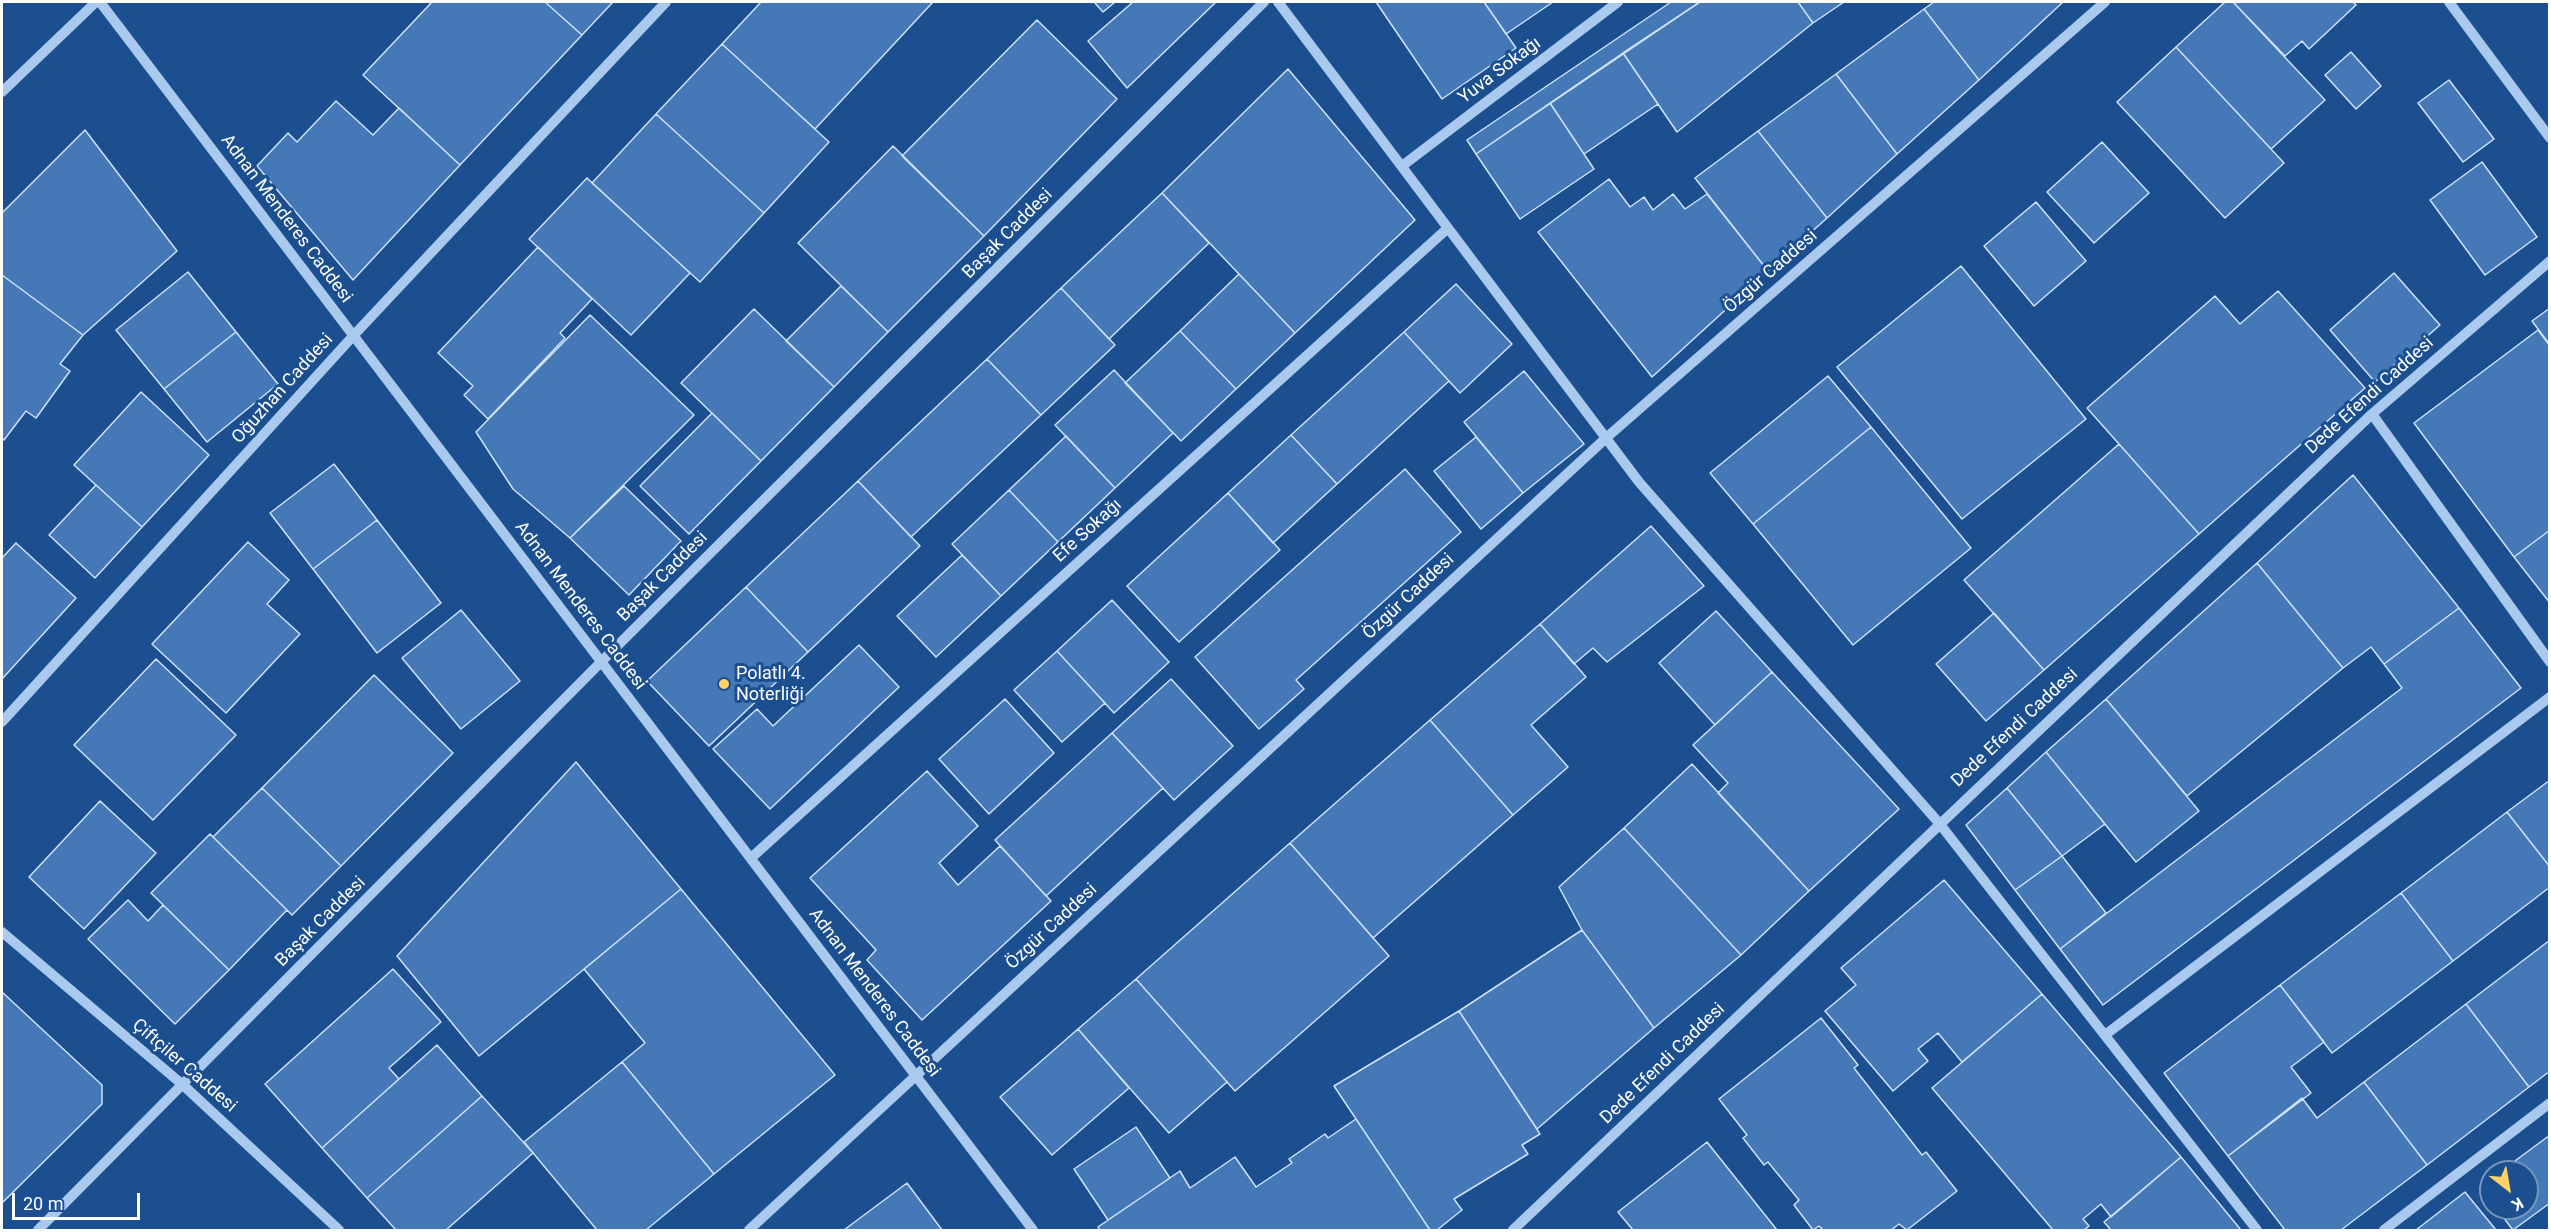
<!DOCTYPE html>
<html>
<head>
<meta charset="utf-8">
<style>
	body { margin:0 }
	#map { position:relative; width:2551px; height:1232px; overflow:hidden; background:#1b4f8f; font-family:Roboto,sans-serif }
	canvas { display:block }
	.frame { position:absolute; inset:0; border:3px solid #fff; pointer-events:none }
	.north { position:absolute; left:2479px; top:1160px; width:60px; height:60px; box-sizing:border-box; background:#1b4f8f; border:2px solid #7695bc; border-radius:50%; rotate:149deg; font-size:16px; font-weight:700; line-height:24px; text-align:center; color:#fff }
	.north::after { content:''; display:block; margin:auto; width:21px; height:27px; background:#ffd166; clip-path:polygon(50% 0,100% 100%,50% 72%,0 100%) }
	.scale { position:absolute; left:12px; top:1193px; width:128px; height:27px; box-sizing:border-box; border:3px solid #fff; border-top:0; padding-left:8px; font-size:18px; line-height:21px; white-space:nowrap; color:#fff; -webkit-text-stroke:4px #1b4f8f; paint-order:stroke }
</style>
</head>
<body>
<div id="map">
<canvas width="2551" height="1232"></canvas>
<div class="frame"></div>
<div class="north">K</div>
<div class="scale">20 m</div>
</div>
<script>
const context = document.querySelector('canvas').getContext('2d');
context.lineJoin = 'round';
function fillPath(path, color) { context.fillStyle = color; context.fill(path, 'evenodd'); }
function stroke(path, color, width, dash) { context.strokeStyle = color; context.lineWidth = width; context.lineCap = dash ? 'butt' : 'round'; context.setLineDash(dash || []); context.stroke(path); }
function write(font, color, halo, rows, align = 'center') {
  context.font = font + ' Roboto,sans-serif'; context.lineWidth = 6; context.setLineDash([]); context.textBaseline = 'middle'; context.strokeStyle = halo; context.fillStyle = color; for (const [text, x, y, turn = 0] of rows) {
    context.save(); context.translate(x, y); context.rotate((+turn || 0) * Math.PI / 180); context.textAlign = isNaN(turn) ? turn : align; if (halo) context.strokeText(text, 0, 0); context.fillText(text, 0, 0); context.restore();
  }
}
const building = new Path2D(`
	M432 2H545L582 35 460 165 363 75Z
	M545 2H613L582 35Z
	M761 2H933L815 129 722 44Z
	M1094 2H1115L1103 12Z
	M1133 2H1216L1127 88 1088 41Z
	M1376 2H1484L1516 48 1442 99Z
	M1484 2H1553L1506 34Z
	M1671 2H1700L1476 154 1467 140Z
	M1700 2H1798L1813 23 1677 132 1623 53Z
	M1798 2H1844L1813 23Z
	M1934 2H2061L2062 3 1979 80 1924 9Z
	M2225 2H2233L2325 100 2271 149 2176 47Z
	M2233 2H2353L2356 5 2309 49 2302 41 2285 56Z
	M1924 9 1979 80 1897 154 1836 74Z
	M1037 20 1117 99 984 236 902 156Z
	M722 44 829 142 764 213 656 114Z
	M2176 47 2284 163 2225 218 2117 102Z
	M2351 52 2381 86 2356 109 2325 75Z
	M1623 53 1658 104 1584 154 1550 103Z
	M1288 69 1415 220 1295 333 1162 193Z
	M1836 74 1897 154 1827 218 1758 131Z
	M2449 80 2494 139 2463 162 2418 103Z
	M336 101 373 135 399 108 460 165 353 280 257 166 288 133 297 142Z
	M1550 103 1594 169 1520 219 1476 154Z
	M656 114 764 213 700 282 592 183Z
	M85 130 177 251 83 335 2 275V213Z
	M1758 131 1827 218 1768 271 1695 178Z
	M2102 142 2149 193 2094 243 2047 192Z
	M893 146 984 236 888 332 798 243Z
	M2482 162 2537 237 2485 275 2430 200Z
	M587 178 690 273 631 335 529 239Z
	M1609 179 1630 207 1644 197 1653 210 1673 194 1685 209 1707 194 1768 271 1652 377 1538 232Z
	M1162 193 1209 243 1109 339 1061 288Z
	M2036 202 2086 261 2034 306 1984 246Z
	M538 247 592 299 560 333 565 338 488 419 464 395 473 386 438 353Z
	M1961 266 2086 419 1962 519 1837 367Z
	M188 272 236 332 164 389 116 330Z
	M2394 273 2440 325 2375 382 2330 330Z
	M1239 274 1295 333 1236 389 1180 331Z
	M2 275 83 335 60 364 70 371 36 418 26 411 4 440 2 438Z
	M1456 284 1512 344 1460 393 1404 332Z
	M841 286 888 332 834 387 786 341Z
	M1061 288 1115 345 1041 415 987 359Z
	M2278 291 2365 388 2199 534 2087 408 2215 296 2240 324Z
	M2550 308V345L2532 321Z
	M754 309 834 387 761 461 681 383Z
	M590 315 694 415 570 538 513 489 476 432Z
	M2538 330 2550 346V530L2514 557 2414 423Z
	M1180 331 1236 389 1181 441 1125 383Z
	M236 332 278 384 207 442 164 389Z
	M1404 332 1449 381 1337 484 1291 435Z
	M987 359 1041 415 911 537 858 481Z
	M1114 370 1173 433 1115 488 1055 425Z
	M1524 371 1584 444 1523 493 1464 422Z
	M1828 376 1871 427 1753 524 1710 473Z
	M141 392 209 455 142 527 74 465Z
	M712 413 761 461 689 534 640 486Z
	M1871 427 1971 548 1853 645 1753 524Z
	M1291 435 1337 484 1273 543 1228 493Z
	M1066 436 1115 488 1058 542 1009 490Z
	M1476 437 1523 493 1481 529 1434 471Z
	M2119 444 2199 534 2044 670 1964 580Z
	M334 464 377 520 313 569 270 513Z
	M1405 469 1461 532 1296 680 1304 689 1259 729 1195 657Z
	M2353 475 2459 608 2384 664 2371 647 2343 668 2257 563Z
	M858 481 920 546 808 652 746 587Z
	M96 485 142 527 95 578 49 535Z
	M624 486 681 541 629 595 570 538Z
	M1009 490 1058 542 1001 596 952 544Z
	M1228 493 1280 550 1179 642 1127 586Z
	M377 520 441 603 377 653 313 569Z
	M1651 526 1704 586 1607 662 1593 648 1574 664 1540 624Z
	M2550 530V603L2514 557Z
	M248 542 289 580 267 604 300 634 226 713 152 644Z
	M16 543 76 598 2 679V558Z
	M962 555 1001 596 936 657 897 616Z
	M2257 563 2343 668 2187 796 2106 699Z
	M746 587 808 652 709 746 647 681Z
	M1112 600 1169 662 1114 713 1057 651Z
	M2459 608 2521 688 2103 1005 2060 949 2402 688 2384 664Z
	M461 610 520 681 461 729 402 658Z
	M1716 611 1772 672 1715 725 1659 663Z
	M1994 613 2044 670 1986 721 1936 664Z
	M1540 624 1586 677 1531 725 1568 767 1513 815 1430 720Z
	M859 645 899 687 770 809 713 749 757 709 773 726Z
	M1057 651 1105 703 1062 742 1014 690Z
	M156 659 236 735 153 820 74 745Z
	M1772 672 1899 809 1809 891 1718 793 1728 783 1693 745Z
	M374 675 453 753 341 866 262 788Z
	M1171 679 1233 746 1174 800 1112 733Z
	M1005 699 1054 753 989 814 939 759Z
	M2106 699 2199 811 2136 862 2046 752Z
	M1430 720 1513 815 1373 938 1290 843Z
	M1112 733 1163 788 1046 896 995 840Z
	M2046 752 2105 824 2062 856 2007 788Z
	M576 762 681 889 479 1056 397 956Z
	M1692 764 1809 891 1741 955 1624 828Z
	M927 771 978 826 939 863 958 885 1000 846 1051 901 922 1020 867 960 876 950 810 878Z
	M2550 780V867L2507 812Z
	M262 788 341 866 292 915 213 837Z
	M2007 788 2062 856 2015 890 1966 825Z
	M100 801 156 853 84 929 29 877Z
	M2507 812 2550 867V887L2453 961 2401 893Z
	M1624 828 1741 955 1654 1028 1582 930 1559 887Z
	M210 834 287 910 229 970 151 893Z
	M1290 843 1389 956 1235 1091 1136 979Z
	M2062 856 2106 913 2060 949 2015 890Z
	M1944 880 2042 994 1962 1062 1938 1033 1918 1049 1928 1061 1893 1091 1825 1011 1856 985 1841 968Z
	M681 889 835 1075 714 1174 622 1062 645 1043 584 969Z
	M2401 893 2453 961 2332 1053 2280 985Z
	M128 900 148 921 163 905 229 970 175 1024 88 939Z
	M1582 930 1654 1028 1537 1129 1459 1011Z
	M2550 940V1071L2529 1087 2466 1004Z
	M393 969 441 1022 389 1068 399 1079 322 1148 265 1084Z
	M1136 979 1227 1082 1169 1133 1078 1029Z
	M2280 985 2324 1042 2291 1067 2311 1093 2228 1156 2164 1073Z
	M2 992 102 1085V1104L2 1203Z
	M2042 994 2181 1157 2111 1217 2101 1204 2083 1219 2089 1226 2084 1230H2053L1932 1088Z
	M2466 1004 2529 1087 2427 1165 2364 1082Z
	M1459 1011 1540 1134 1522 1145 1528 1154 1454 1199 1462 1210 1437 1230H1430L1334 1086Z
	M1821 1018 1858 1065 1854 1068 1922 1155 1926 1152 1957 1191 1907 1230 1899 1224 1891 1230H1823L1819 1226 1813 1230 1794 1205 1799 1200 1768 1162 1764 1165 1743 1138 1747 1135 1719 1099Z
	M1078 1029 1129 1088 1052 1155 1000 1097Z
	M437 1045 482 1096 367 1198 322 1148Z
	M622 1062 714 1174 646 1230H597L524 1142Z
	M2364 1082 2427 1165 2341 1230H2285L2228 1156 2302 1098 2317 1118Z
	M482 1096 533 1153 446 1230H396L367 1198Z
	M1356 1119 1430 1230H1100L1098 1227 1180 1171 1190 1188 1235 1157 1256 1187 1292 1163 1289 1159 1325 1134 1328 1138Z
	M1136 1127 1170 1178 1108 1220 1074 1169Z
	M2550 1135V1203L2513 1230 2496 1208H2527V1172H2500Z
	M1707 1142 1777 1230H1633L1618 1212Z
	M2181 1157 2241 1230H2111L2104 1222Z
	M2491 1179V1202L2480 1187Z
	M907 1183 942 1230H844Z
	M2465 1192 2496 1230H2416Z`);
fillPath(building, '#4478b7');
stroke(building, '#cfe3fa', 1.5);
stroke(new Path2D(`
	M100 2 1033 1230
	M1278 2 1639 482 1939 823 2257 1230
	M2449 2 2550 138
	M2 92 96 2
	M1402 166 1618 2
	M2372 414 2550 662
	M2 722 354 335 666 2
	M751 858 1448 228
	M2 932 183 1085 339 1230
	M2105 1035 2550 697
	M38 1230 602 661 1264 2
	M749 1230 1606 438 2105 2
	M1513 1230 2372 414 2550 261
	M2384 1230 2550 1103`), '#a9c9ee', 10);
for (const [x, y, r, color] of [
	[724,684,6,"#ffd166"]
]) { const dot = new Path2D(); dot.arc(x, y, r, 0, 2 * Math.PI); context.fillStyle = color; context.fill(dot); stroke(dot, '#1b4f8f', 2); }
write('18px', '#fff', '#1b4f8f', [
	["Yuva Sokağı",1500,71,-37],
	["Adnan Menderes Caddesi",286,219,53],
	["Başak Caddesi",1008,234,-45],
	["Özgür Caddesi",1771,272,-41],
	["Oğuzhan Caddesi",283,389,-48],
	["Dede Efendi Caddesi",2370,396,-42],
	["Efe Sokağı",1088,531,-42],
	["Başak Caddesi",663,577,-45],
	["Özgür Caddesi",1409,597,-43],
	["Adnan Menderes Caddesi",580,606,53],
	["Dede Efendi Caddesi",2015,728,-43],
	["Başak Caddesi",321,922,-45],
	["Özgür Caddesi",1052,927,-43],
	["Adnan Menderes Caddesi",874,993,53],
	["Dede Efendi Caddesi",1663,1064,-44],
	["Çiftçiler Caddesi",184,1066,41]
]);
write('18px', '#fff', '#1b4f8f', [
	["Polatlı 4.",736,674],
	["Noterliği",736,695]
], 'left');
</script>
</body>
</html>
